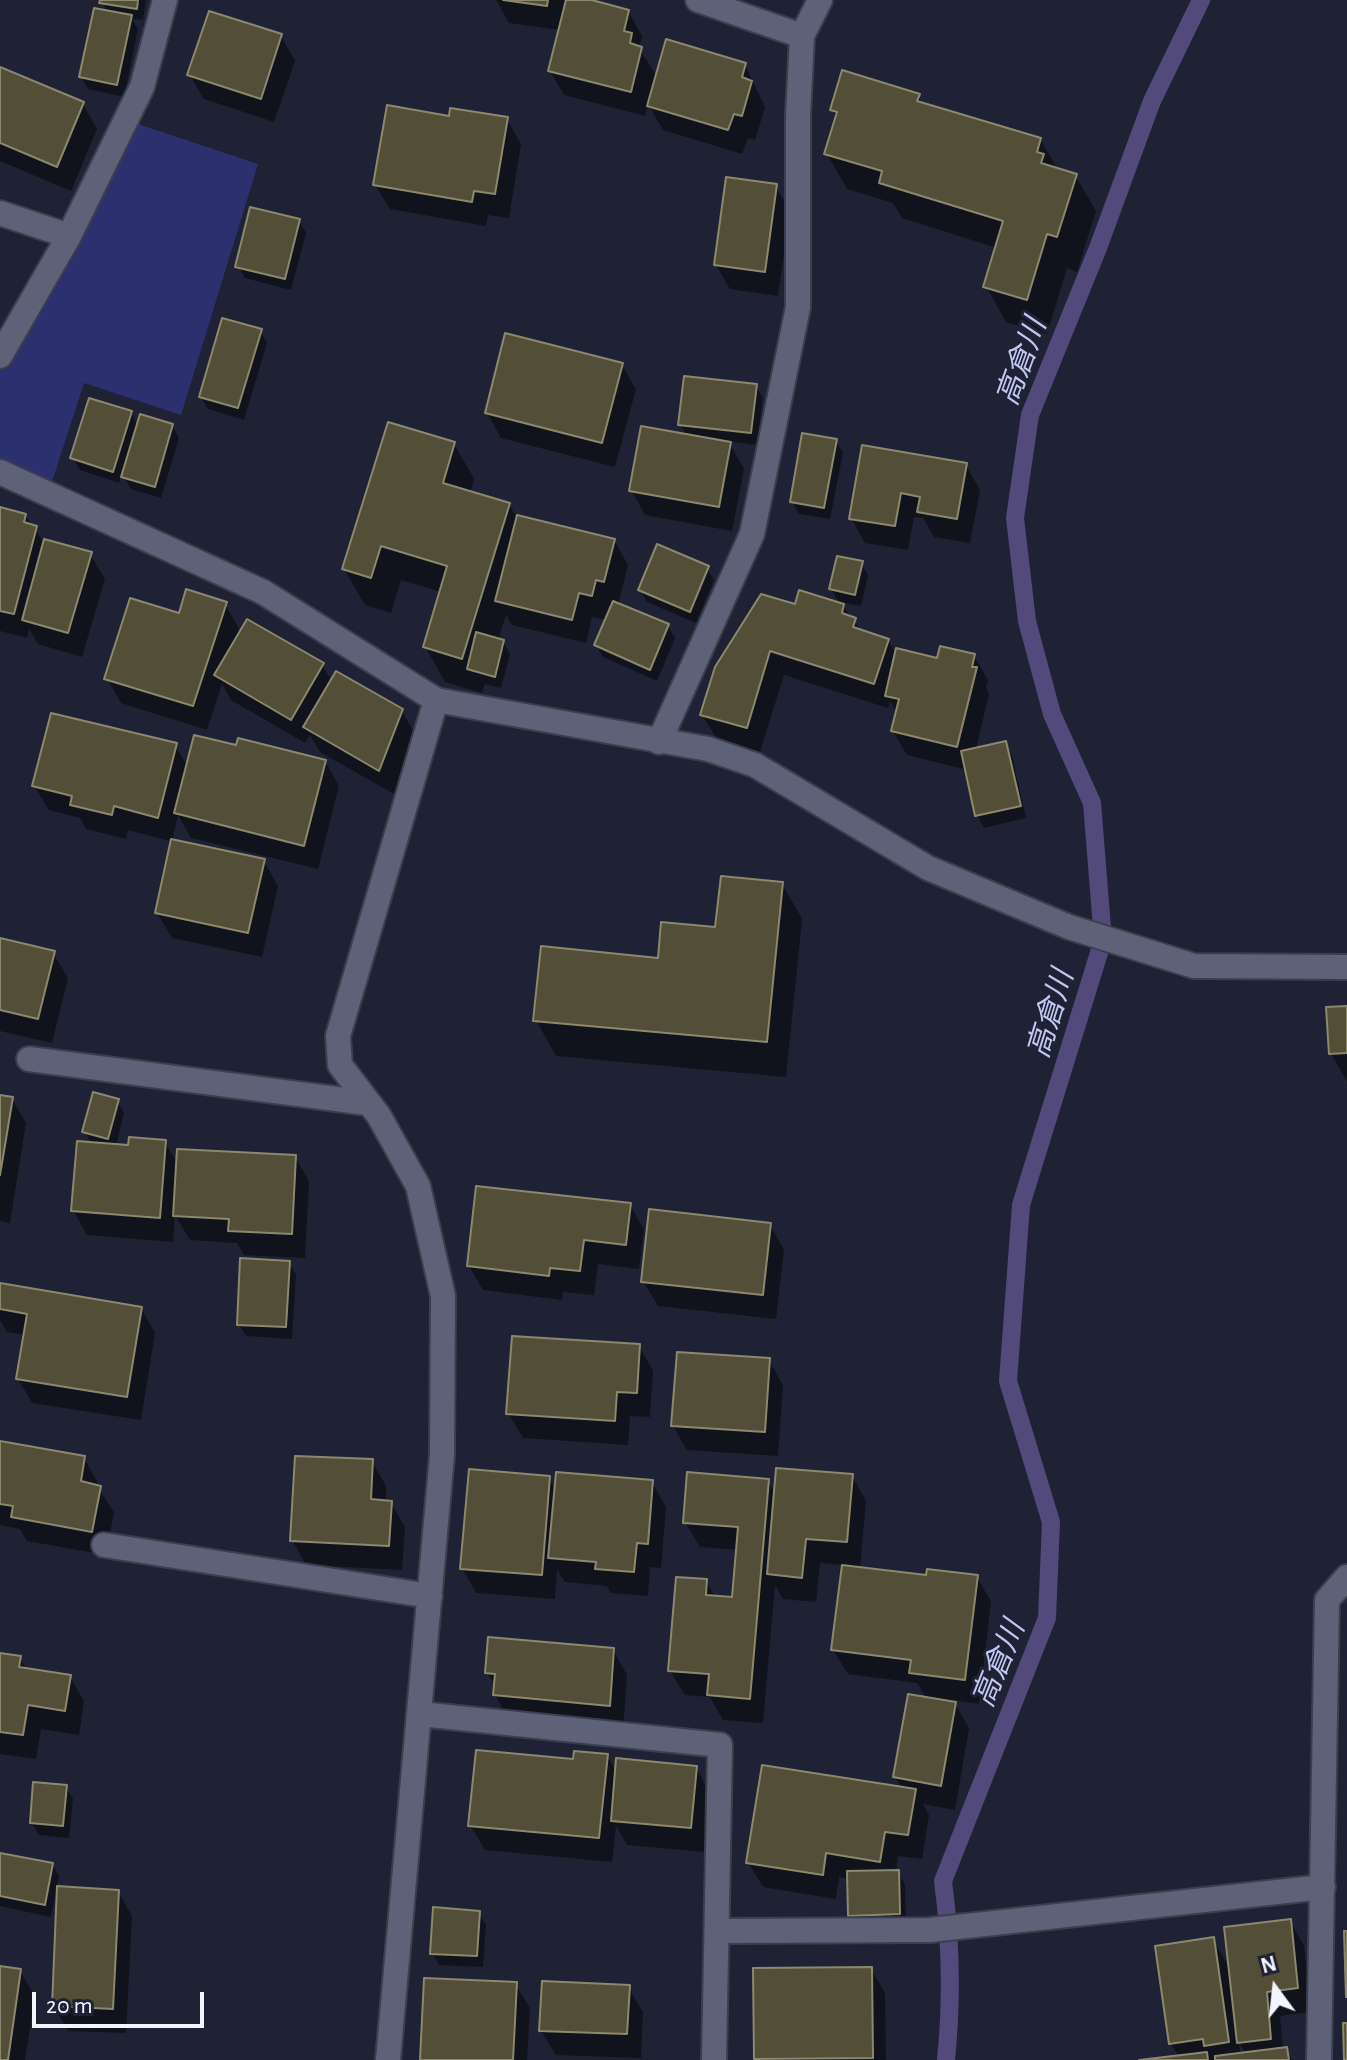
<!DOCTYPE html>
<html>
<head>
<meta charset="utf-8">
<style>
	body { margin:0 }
	#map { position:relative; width:1347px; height:2060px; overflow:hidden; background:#1f2235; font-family:"Alegreya Sans",sans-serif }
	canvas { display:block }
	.north { position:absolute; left:1235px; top:1948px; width:80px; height:80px; -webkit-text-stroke:6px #1f2235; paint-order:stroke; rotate:345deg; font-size:22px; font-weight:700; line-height:32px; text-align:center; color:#f3f5fd }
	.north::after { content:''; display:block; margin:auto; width:28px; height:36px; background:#f3f5fd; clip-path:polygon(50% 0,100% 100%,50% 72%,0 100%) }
	.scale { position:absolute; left:32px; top:1992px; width:172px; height:36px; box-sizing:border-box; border:4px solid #f3f5fd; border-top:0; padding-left:10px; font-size:24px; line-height:28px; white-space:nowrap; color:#f3f5fd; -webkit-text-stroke:6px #1f2235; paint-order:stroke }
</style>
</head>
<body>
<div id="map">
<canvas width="1347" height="2060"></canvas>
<div class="north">N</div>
<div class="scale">20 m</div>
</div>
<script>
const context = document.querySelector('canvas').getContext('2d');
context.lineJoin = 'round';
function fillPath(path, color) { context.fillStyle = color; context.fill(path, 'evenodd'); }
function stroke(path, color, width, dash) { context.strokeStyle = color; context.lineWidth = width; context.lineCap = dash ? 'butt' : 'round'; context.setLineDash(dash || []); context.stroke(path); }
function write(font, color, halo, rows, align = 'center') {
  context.font = font + ' "Alegreya Sans","Noto Sans JP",sans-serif'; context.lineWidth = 6; context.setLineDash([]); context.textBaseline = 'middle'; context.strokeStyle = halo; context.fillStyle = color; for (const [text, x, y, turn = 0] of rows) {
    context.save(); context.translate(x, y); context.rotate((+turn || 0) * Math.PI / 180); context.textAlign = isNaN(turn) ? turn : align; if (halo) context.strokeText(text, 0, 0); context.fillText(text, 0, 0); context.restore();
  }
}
fillPath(new Path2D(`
	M126 120 258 164 181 415 84 383 48 494 0 472V356Z`), '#2d306e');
fillPath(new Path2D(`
	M102 0H146L143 20 132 19 138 29 124 97 88 89 81 77 107 12Z
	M496 0H564L563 7H566L568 0H584L628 11 642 36 639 48 657 77 745 65 765 107 755 140 748 138 742 154 663 130 648 104 645 116 564 95 550 71 560 30 509 23Z
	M281 36 295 61 274 122 204 99 189 74Z
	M0 73 83 104 97 129 71 191 0 161Z
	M918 96 923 104 1040 139 1058 170 1075 175 1096 211 1077 272 1067 268 1047 334 1006 322 986 286 997 248 902 218 893 203 847 189 827 154 837 119 832 110Z
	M451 119H507L521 144 509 218 488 215 486 226 390 209 375 185Z
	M775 186 790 210 778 296 730 289 716 265Z
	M299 221 306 233 291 290 245 278 238 266Z
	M260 330 267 343 244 420 208 409 201 397Z
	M621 364 636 389 615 467 501 438 487 413Z
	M756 386 763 398 757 445 728 441 744 469 732 531 645 515 631 490 687 436 680 424Z
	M131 413 138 426 172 425 179 438 161 498 131 489 122 474 119 483 80 470 73 458Z
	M836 441 843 453 830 519 799 514 792 501Z
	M454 444 474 479 470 493 509 504 516 517 614 540 628 565 618 605 668 626 675 638 657 681 603 657 596 645 607 620 592 617 586 643 512 625 506 615 498 640 503 641 510 654 501 688 485 684 482 693 445 682 425 646 441 592 401 580 391 613 365 605 344 569Z
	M864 447 966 465 980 490 970 543 934 537 923 518 914 517 908 550 865 543 851 518Z
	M0 509 25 515 43 541 90 554 105 579 82 657 38 644 29 629 27 638 0 631Z
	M861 563 868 575 861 606 840 602 862 632 888 640 897 656 938 661 974 656 988 680 986 688 989 694 976 749 1005 743 1012 755 1026 818 984 828 977 815 967 770 907 755 893 731 897 713 890 701 888 708 784 675 760 752 717 739 702 715 796 607 840 605 831 589Z
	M707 568 714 580 696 623 647 602 640 590Z
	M225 604 241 632 322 665 332 681 402 711 416 736 394 794 320 752 310 735 305 743 231 700 222 684 207 730 121 703 107 678Z
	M175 745 188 767 237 748 325 761 339 786 318 869 191 838 178 815 172 841 264 861 278 886 262 957 172 938 157 913 173 842 128 830 126 839 86 829 80 818 49 810 34 786Z
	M782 884 802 919 786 1077 556 1056 536 1020 717 930Z
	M0 940 53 953 68 978 52 1043 0 1031Z
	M1347 1008V1082L1331 1053Z
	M0 1097 12 1099 26 1123 10 1223 0 1221Z
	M117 1101 124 1113 116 1146 130 1147 165 1142 178 1165 295 1157 309 1181 305 1258 244 1255 237 1243 190 1240 175 1215 173 1242 87 1235 73 1210 92 1144 84 1131Z
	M630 1205 644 1230 639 1269 598 1264 594 1295 563 1292 562 1300 483 1290 469 1266Z
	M770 1225 784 1250 776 1319 658 1306 643 1281Z
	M289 1263 296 1275 292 1339 246 1336 239 1324Z
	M0 1285 141 1308 155 1333 141 1420 32 1403 18 1379 25 1335 7 1332 0 1320Z
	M639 1346 653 1371 650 1417 630 1416 628 1445 523 1438 508 1413Z
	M769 1360 783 1385 778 1456 687 1450 673 1426Z
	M0 1440 2 1444 84 1458 98 1483 97 1487 114 1512 106 1555 27 1541 20 1529 0 1525Z
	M372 1461 386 1486V1502L391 1503 405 1527 402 1570 306 1565 292 1540Z
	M852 1476 866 1501 860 1569 928 1578 977 1577 991 1602 979 1704 953 1700 969 1728 955 1810 923 1804 929 1815 922 1859 898 1856 896 1872H898L905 1885 906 1925 857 1927 850 1915 849 1879 839 1877 836 1899 763 1887 748 1862 902 1788 895 1777 927 1699 917 1683 848 1674 833 1650 844 1565 820 1563 816 1602 783 1599 775 1585 763 1723 723 1720 710 1697 685 1695 670 1671 706 1581 715 1597 734 1599 738 1550 700 1547 685 1522 767 1481 776 1495Z
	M549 1478 556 1491 652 1482 666 1507 661 1568 650 1567 648 1596 611 1593 607 1586 565 1582 557 1570 555 1599 476 1593 462 1568Z
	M613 1650 627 1675 623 1730 509 1720 495 1695 496 1687 487 1672Z
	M0 1655 19 1658 27 1670 70 1677 84 1701 79 1735 41 1729 36 1759 0 1754Z
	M607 1755 617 1773 696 1768 710 1793 704 1852 627 1845 616 1826 612 1862 485 1850 470 1825 575 1761Z
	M66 1787 73 1799 69 1838 39 1835 32 1823Z
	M0 1858 52 1864 59 1876 57 1888 118 1891 132 1916 126 2033 68 2031 54 2006 59 1889 57 1888 51 1917 0 1906Z
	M478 1912 486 1925 483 1967 439 1965 432 1953Z
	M1290 1921 1304 1946 1311 2012 1280 2016 1283 2050 1286 2049 1292 2060H1157L1179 2057 1171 2044 1213 1940 1231 1970ZM1239 2043 1246 2054 1241 2055Z
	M0 1968 20 1971 35 1996 25 2060H0Z
	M871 1969 885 1993 886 2060H757L756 2058Z
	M515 1984 530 2008 527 2060H422Z
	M628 1987 643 2012 641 2058 556 2055 541 2031Z`), '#0007');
stroke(new Path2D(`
	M946 2060C952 2000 951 1941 943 1881L1047 1618 1051 1522 1008 1381 1021 1205 1103 940 1092 803 1052 714 1027 621 1015 518 1030 415 1098 248 1152 101 1201 0`), '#534a7c', 18);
const building = new Path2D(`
	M100 0H138L137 9 99 3Z
	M503 0H548L547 6Z
	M566 0H592L629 10 624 31 632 33 630 43 642 47 631 92 548 71Z
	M94 8 132 15 117 85 79 77Z
	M209 11 282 34 261 99 187 75Z
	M666 39 746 63 742 77 752 81 742 116 734 114 728 130 647 106Z
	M0 67 84 102 57 167 0 143Z
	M842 70 920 94 917 101 1041 138 1037 152 1044 154 1041 163 1077 174 1057 237 1047 234 1027 300 983 287 1003 221 879 183 882 171 824 154 837 112 830 110Z
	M387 105 449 116 450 108 508 117 495 194 474 191 472 202 373 185Z
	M726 177 777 184 765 272 714 265Z
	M250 207 300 219 285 279 235 267Z
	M222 318 262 329 238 408 199 397Z
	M505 333 623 363 602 443 485 413Z
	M684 376 757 384 751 433 678 425Z
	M89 398 132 411 113 472 70 458Z
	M140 414 173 424 155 487 121 477Z
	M388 422 455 442 443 483 510 503 462 659 423 647 447 566 381 546 371 578 342 569Z
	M641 426 731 442 719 507 629 491Z
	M802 433 837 439 824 508 790 502Z
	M862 445 967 463 957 519 917 512 920 497 901 493 895 526 849 519Z
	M0 507 26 514 24 522 37 526 14 614 0 611Z
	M517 515 615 539 604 582 596 580 592 596 579 593 572 620 495 601Z
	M44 539 92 552 68 633 22 620Z
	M657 544 709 566 690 612 638 590Z
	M837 556 863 561 855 595 829 589Z
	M186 589 227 602 193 706 104 679 130 598 179 613Z
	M799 590 844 604 842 613 856 618 853 627 889 639 874 684 770 651 747 728 700 715 715 667 761 594 795 604Z
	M613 601 669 624 650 670 594 645Z
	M247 619 324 663 291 720 214 675Z
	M476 632 504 640 495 677 467 669Z
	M940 646 975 654 972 667H977L957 747 891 731 899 699 885 696 896 648 937 658Z
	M336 671 403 709 379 771 303 727Z
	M51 713 177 743 158 818 114 806 112 815 70 805 72 796 32 786Z
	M194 735 236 745 238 738 326 760 304 846 174 813Z
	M1006 741 1021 806 975 816 961 751Z
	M171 839 265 859 248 933 155 913Z
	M721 876 783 882 767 1042 533 1021 541 946 658 958 661 922 715 927Z
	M0 938 55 951 38 1019 0 1010Z
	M1347 1006V1053L1329 1054 1326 1007Z
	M93 1092 119 1099 108 1139 82 1132Z
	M0 1095 13 1097 0 1175Z
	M129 1137 166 1140 160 1218 71 1211 77 1141 128 1145Z
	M177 1149 296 1155 292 1234 228 1231 229 1219 173 1216Z
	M476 1186 631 1203 626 1245 584 1240 580 1271 550 1268 549 1276 467 1266Z
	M649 1209 771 1223 763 1295 641 1282Z
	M240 1258 290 1261 286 1327 237 1325Z
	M0 1283 142 1307 127 1397 16 1379 27 1314 0 1309Z
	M512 1336 640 1344 637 1393 617 1392 615 1421 506 1414Z
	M677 1352 770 1358 765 1432 671 1426Z
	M0 1441 85 1456 81 1481 101 1486 92 1532 11 1517 13 1506 0 1504Z
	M295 1456 373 1459 371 1499 392 1501 389 1546 290 1541Z
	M776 1468 853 1474 847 1542 806 1539 802 1578 767 1574Z
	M469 1469 550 1476 542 1575 460 1569Z
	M556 1472 653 1480 648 1544 637 1543 634 1572 595 1569 596 1562 548 1558Z
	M687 1472 769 1479 750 1699 707 1695 709 1674 668 1671 676 1577 707 1579 706 1595 732 1597 738 1527 683 1523Z
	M842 1565 926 1575 927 1569 978 1575 965 1680 909 1673 911 1660 831 1650Z
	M488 1637 614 1648 610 1706 493 1695 495 1674 485 1673Z
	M0 1653 21 1656 19 1667 71 1675 65 1711 28 1705 23 1735 0 1732Z
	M908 1694 956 1702 941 1786 893 1777Z
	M476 1750 573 1759 574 1751 608 1754 599 1838 468 1826Z
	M616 1758 697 1766 691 1828 611 1821Z
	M762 1765 916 1789 908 1835 885 1832 880 1862 826 1853 823 1875 746 1863Z
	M33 1782 67 1785 63 1826 30 1823Z
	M0 1853 53 1863 45 1905 0 1896Z
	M899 1870 900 1914 848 1916 847 1871Z
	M57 1886 119 1890 113 2009 52 2006Z
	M433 1907 480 1911 477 1956 430 1954Z
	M1291 1919 1298 1988 1267 1992 1271 2039 1237 2043 1224 1927Z
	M1344 1931H1347V1997H1346Z
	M1214 1937 1229 2042 1204 2046 1203 2039 1169 2044 1155 1946Z
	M0 1966 21 1969 8 2060H0Z
	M872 1967 873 2058 754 2059 753 1968Z
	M424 1978 517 1982 513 2060H420Z
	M542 1981 630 1985 627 2034 539 2031Z
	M1343 2023H1347V2060H1344Z
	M1287 2047 1289 2060H1215V2056Z
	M1207 2052 1208 2060H1139Z`);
fillPath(building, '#524e37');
stroke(building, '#8c886e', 2);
const lane = new Path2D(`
	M698 0 802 36
	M0 356 69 236 142 87 165 0
	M659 742 752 534 798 307V116L802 36 820 0
	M29 1059 367 1103
	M104 1545 430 1596
	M420 1714 720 1745 714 2060
	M717 1931 930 1930 1323 1887
	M388 2060 442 1455 443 1296 418 1186 379 1116 340 1065 338 1036 436 700
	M1319 2060 1327 1600 1347 1577`);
const street = new Path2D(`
	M0 213 69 236
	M0 472 263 592 436 700 708 749 755 765 928 868 1069 927 1194 966 1347 967`);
stroke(lane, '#3c3e4e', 28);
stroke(street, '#3c3e4e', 28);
stroke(lane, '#5e6279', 24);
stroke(street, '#5e6279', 24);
write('italic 30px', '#c0c8f2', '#1f2235', [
	["高倉川",1022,362,-70],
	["高倉川",1051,1014,-73],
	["高倉川",999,1664,-68]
]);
</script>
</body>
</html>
